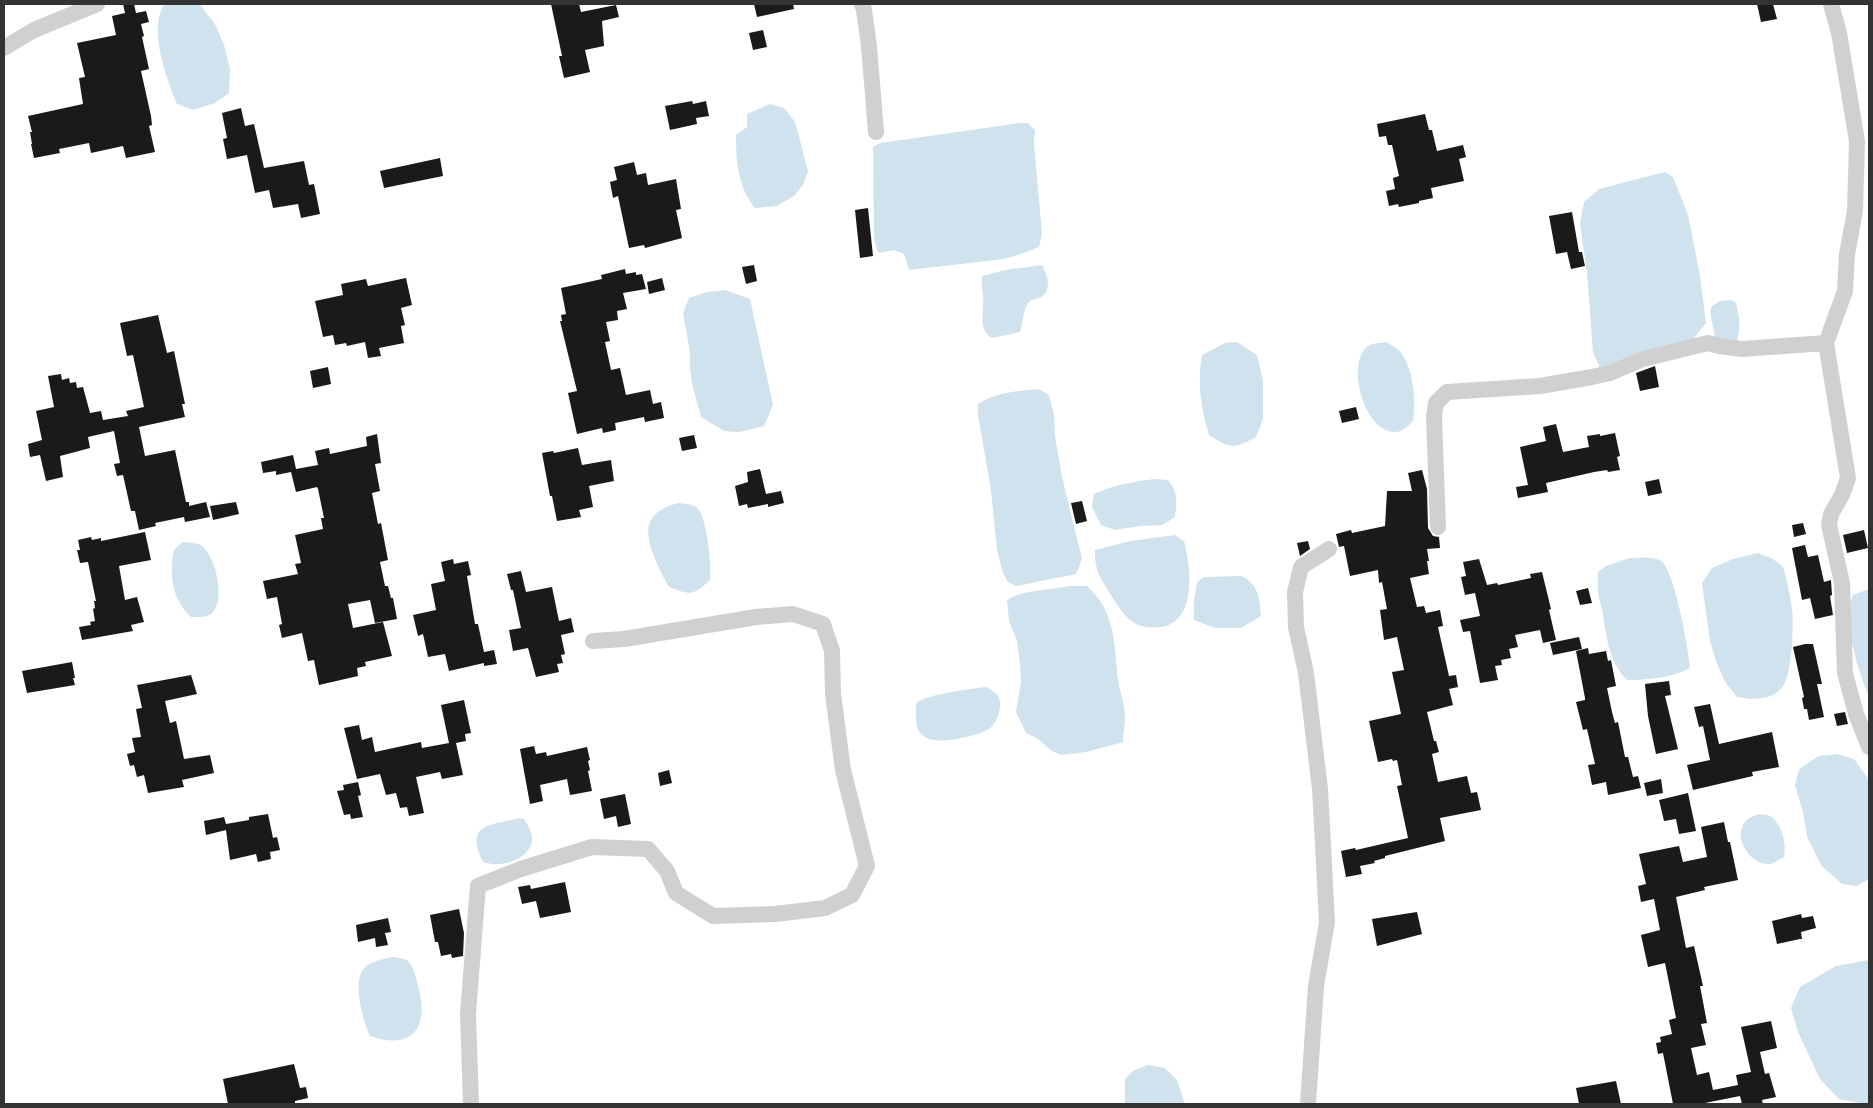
<!DOCTYPE html>
<html>
<head>
<meta charset="utf-8">
<style>
	body { margin:0 }
	#map { position:relative; width:1873px; height:1108px; overflow:hidden; background:#fff; font-family:Arial,sans-serif }
	canvas { display:block }
	.frame { position:absolute; inset:0; border:5px solid #333; pointer-events:none }
</style>
</head>
<body>
<div id="map">
<canvas width="1873" height="1108"></canvas>
<div class="frame"></div>
</div>
<script>
const context = document.querySelector('canvas').getContext('2d');
context.lineJoin = 'round';
function fillPath(path, color) { context.fillStyle = color; context.fill(path, 'evenodd'); }
function stroke(path, color, width, dash) { context.strokeStyle = color; context.lineWidth = width; context.lineCap = dash ? 'butt' : 'round'; context.setLineDash(dash || []); context.stroke(path); }
fillPath(new Path2D(`
	M165 4H200L216 26 224 45 230 69 229 93 215 103 193 110 177 104C167 81 147 26 165 4Z
	M770 104 784 108 795 122 808 171 803 185 794 196 777 206 755 208C738 187 736 161 736 135L747 127V114Z
	M1020 123H1028L1035 130 1034 144 1042 234 1039 247 1024 253 1004 259 909 270 904 254 894 250 879 253 877 250 874 238 873 147 880 143Z
	M1665 172 1673 177 1688 215 1700 276 1706 323 1690 343 1600 368 1593 352 1587 272 1580 224 1584 202 1599 189Z
	M1042 265C1047 274 1053 291 1041 297 1038 299 1032 299 1030 301 1023 307 1023 323 1020 332L992 338C979 330 983 317 983 305 984 295 981 286 982 276L1005 270Z
	M725 290 750 299 773 405 764 426 739 432 724 431 701 417 692 384 690 368V352L683 313 689 298 707 292Z
	M1731 300 1736 303C1739 316 1741 328 1737 341L1715 338 1710 311 1712 306 1720 301Z
	M1237 342 1257 355 1263 382V419L1256 437C1234 449 1230 449 1209 435 1201 408 1197 383 1202 355L1225 343Z
	M1386 342C1391 345 1399 349 1402 354 1414 373 1416 401 1413 421 1410 424 1405 429 1401 431 1368 442 1343 365 1368 346 1372 343 1381 343 1386 342Z
	M1039 389 1049 395 1054 415 1055 436 1062 477 1082 559 1076 574 1016 586 1008 582 1003 573 997 550 991 490 978 415V404C996 392 1018 391 1039 389Z
	M1154 479 1168 480C1178 492 1177 502 1175 517L1162 525 1140 526 1115 530 1101 525 1092 507 1094 494C1113 485 1133 482 1154 479Z
	M678 503C685 504 694 503 699 510 707 522 712 566 710 580 693 596 690 595 669 587 661 573 641 536 651 520 657 510 667 506 678 503Z
	M1175 535 1184 541C1189 559 1193 591 1184 609 1177 625 1164 629 1147 627 1144 626 1139 626 1136 624 1125 618 1118 606 1111 595 1101 580 1094 569 1095 550L1131 541Z
	M183 542C191 543 200 542 205 549 216 561 225 599 213 612 208 618 199 617 191 617 172 599 169 575 174 550Z
	M1758 553 1773 559 1783 567C1787 580 1790 594 1792 609 1794 623 1792 675 1783 686 1772 701 1753 700 1737 697L1725 682 1716 661 1710 641 1702 583 1712 568 1733 559Z
	M1630 558C1640 558 1652 556 1661 561 1674 568 1689 651 1690 668 1672 678 1647 680 1627 680 1609 662 1607 639 1603 615 1602 607 1599 599 1598 592 1597 585 1598 578 1598 572L1606 566Z
	M1241 576C1259 584 1259 597 1261 616L1241 628H1215L1194 620V601L1197 582 1204 577Z
	M1069 586H1087C1116 612 1114 644 1118 680 1120 692 1125 705 1125 718 1125 726 1123 734 1123 742L1086 752 1061 755 1052 751 1038 739 1026 733 1016 712 1021 682 1020 664 1017 641 1009 621 1007 600C1022 590 1050 590 1069 586Z
	M1869 589V696C1859 675 1841 616 1853 595Z
	M986 687C996 692 1001 696 1000 707 999 713 997 720 993 725 988 732 974 735 966 737 948 741 917 747 916 720 916 713 915 708 917 702 939 692 963 690 986 687Z
	M1837 754 1854 759 1867 777 1869 783V879L1857 886 1842 884 1821 865 1807 836 1803 812 1795 785 1799 769 1819 756Z
	M1758 814C1762 815 1767 814 1770 816 1782 824 1787 844 1784 857 1779 859 1775 863 1770 864 1751 866 1732 838 1745 822 1748 818 1754 816 1758 814Z
	M519 818 524 819C528 825 533 834 532 841 528 861 500 868 483 862 465 823 489 826 519 818Z
	M393 957C398 958 404 958 408 961 414 967 416 978 418 986 430 1027 413 1051 370 1036 363 1021 352 982 364 968 371 961 384 959 393 957Z
	M1869 960V1104H1865L1839 1099 1820 1079 1798 1032 1791 1008 1800 987 1836 966Z
	M1148 1065 1165 1068 1177 1080 1185 1104H1125V1079L1133 1071Z`), '#cfe2ee');
fillPath(new Path2D(`
	M123 4H134L136 13 146 11 149 22 141 24 144 36 142 37 149 69 141 71 151 116 152 125 149 126 155 152 126 158 123 146 91 153 89 143 59 149 60 153 34 158 31 144H32L30 132H32L28 116 83 104 79 78 85 77 77 43 116 35 112 16 125 13Z
	M551 4H579L581 12 616 5 619 17 602 21 604 46 585 50 590 72 564 78 559 56H562Z
	M754 4H793L794 9 757 17Z
	M1757 4H1773L1777 19 1761 22Z
	M763 30 767 47 753 50 749 33Z
	M692 101 693 104 706 101 709 116 696 118 697 124 670 130 665 106Z
	M241 108 245 126 254 124 264 168 304 161 309 185 314 184 320 214 301 218 298 204 273 208 269 190 255 193 247 155 227 159 223 139 227 138 222 113Z
	M1425 114 1429 130H1432L1437 151 1463 145 1466 157 1459 159 1464 181 1431 188 1433 198 1419 201V203L1399 207 1398 204 1389 206 1386 191 1395 189 1393 178 1399 176 1392 145H1388L1386 136 1379 137 1377 124Z
	M440 158 443 176 384 188 380 171Z
	M634 162 637 175 646 173 648 185 676 179 681 209 676 210 682 238 645 248 644 245 629 248 618 196 613 198 610 182 617 180 614 167Z
	M868 208 873 256 860 258 855 210Z
	M1572 212 1579 252H1582L1585 266 1571 269 1567 252 1556 254 1549 216Z
	M754 265 757 281 746 284 742 267Z
	M625 269 626 274 636 272V275L642 274 646 289 623 293 627 309 617 311 618 320 606 322 610 341 605 342 611 370 620 368 626 395 650 390 653 404 661 402 664 418 645 422 644 417 615 423 616 430 603 433 602 428 577 434 568 393 577 391 560 321H562L561 315 566 314 561 288 602 279 601 275Z
	M406 278 412 305 401 308 405 325 401 326 404 343 379 348 381 356 368 358 365 342 347 346 346 343 335 345 333 335 323 337 315 301 343 295 341 284 366 279 368 286Z
	M662 278 665 290 649 294 647 282Z
	M158 315 167 353 174 351 185 404H182L185 417 139 427 145 456 175 450 186 502H189V506L206 502 210 517 185 522 184 517 155 523 156 526 139 530 135 511H131L123 475 117 476 114 464 120 463 114 431 88 437 90 448 60 456 63 477 46 481 40 455 30 457 28 444 42 440 36 411 54 407 48 376 61 374 62 380 69 378 70 383 76 382 77 388 83 387 90 413 101 411 103 420 128 416 126 411 144 407 133 355 127 356 120 323Z
	M1655 366 1659 387 1640 391 1636 373Z
	M328 367 331 384 313 388 310 371Z
	M1356 407 1359 419 1342 423 1339 411Z
	M1556 424 1563 452 1589 447 1587 436 1600 434V436L1615 433 1620 456 1617 457 1620 470 1608 472 1607 470 1594 472 1546 483 1548 492 1518 498 1516 487 1528 485 1520 447 1546 441 1543 427Z
	M377 434 381 463 375 464 380 491 372 493 378 524 381 523 388 560 380 562 385 586H388L391 598H393L397 619 375 623 370 600 348 604 353 628 383 622 392 656 365 662 366 666 357 668 358 676 319 685 314 660 308 661 302 633 282 638 279 625 282 624 277 597 267 599 263 581 298 574 295 564 301 563 295 535 323 529 321 518H324L318 489 317 487 296 492 291 472 276 475V471L263 473 261 462 293 455 296 469 318 465 315 451 329 448 330 454 367 446 366 437Z
	M694 435 697 448 682 451 679 438Z
	M578 448 582 465 611 460 614 481 589 486 593 507 579 510 581 517 557 521 552 496H550L542 453 553 451 554 453Z
	M760 469 766 494 781 491 784 503 768 507V504L748 508 747 504 739 506 735 486 748 482 747 472Z
	M1422 470 1427 489 1428 528 1433 536 1439 537 1440 548 1427 549 1429 561H1427L1429 574 1410 578 1417 607 1424 606 1426 613 1440 610 1443 626 1438 627 1449 676 1456 675 1458 687 1449 689 1453 705 1427 712 1434 741H1436L1439 752 1432 754 1438 782 1467 776 1471 793 1477 792 1481 810 1440 818 1445 841 1385 856V858L1374 861 1375 863 1360 866 1362 874 1346 877 1341 851 1355 848 1356 850 1408 838 1397 786 1402 785 1397 760 1393 761 1392 759 1378 762 1369 721 1401 714 1392 672 1404 670 1397 637 1384 640 1380 610 1387 609 1382 582 1379 583 1378 570 1350 576 1344 546 1339 547 1336 534 1351 530 1352 533 1385 526 1387 491H1412L1408 473Z
	M1659 479 1662 493 1648 496 1645 482Z
	M1082 501 1087 521 1076 524 1071 503Z
	M236 502 239 514 213 520 210 506Z
	M1803 523 1806 534 1794 537 1792 525Z
	M1864 530 1868 548 1847 553 1843 535Z
	M145 532 151 560 119 566 125 600 137 597 144 622 131 625 133 631 82 640 79 627 91 625 90 622 95 621 93 609 95 608 94 601H96L88 562 80 563 77 550H80L78 540 91 537 92 540 101 538V541Z
	M1308 541 1310 549 1300 556 1297 543Z
	M1805 545 1808 557 1818 555 1824 582 1831 580 1832 595 1830 596 1833 615 1815 619 1810 598 1802 600 1792 548Z
	M453 559 454 564 468 561 471 575 467 576 475 624H478L484 652 494 650 497 664 484 666V663L449 671 445 654 428 657 423 634 418 636 413 615 436 610 431 584 445 581 441 562Z
	M1479 559 1487 585 1497 583 1498 585 1531 578 1530 574 1542 572 1551 609 1549 610 1556 640 1543 643 1540 630 1515 635 1518 647 1509 649 1511 658 1501 660 1502 665 1495 666 1498 680 1480 683 1470 631 1463 632 1460 620 1480 616 1475 593 1465 595 1461 577 1466 576 1463 562Z
	M521 571 526 592 552 587 559 621 571 618 574 632 561 635 565 654 561 655 563 663 557 664 559 672 536 677 528 648 513 651 509 630 521 628 513 590H511L507 574Z
	M1588 588 1592 603 1580 605 1576 591Z
	M1579 637 1582 649 1553 655 1550 643Z
	M1805 644H1813L1822 684H1817L1824 717 1809 720 1807 709H1804L1802 698 1804 697 1793 647Z
	M1588 648 1589 654 1606 651 1608 661 1611 660 1616 686 1607 688 1612 712 1615 723 1618 722 1625 757H1628L1633 777 1638 776 1641 788 1608 795 1606 782 1592 785 1588 765 1595 764 1587 729 1583 730 1576 702 1585 700V698L1576 651Z
	M72 662 75 678H73L75 685 27 693 22 671Z
	M191 675 197 694 165 701 170 723 176 721 184 759 210 755 214 773 182 780 184 787 148 793 144 775 137 777 134 765 130 766 127 754 135 752 132 738 141 737 136 709 142 708 137 685Z
	M1669 681 1671 695 1665 696 1678 749 1656 754 1648 716 1645 684Z
	M464 700 471 733 465 734 466 741 456 743 463 775 442 779 440 772 416 777 424 813 409 816 407 807 400 808 396 793 386 795 380 774 357 779 344 728 359 725 362 740 372 737 375 752 421 742 422 748 449 743 441 705Z
	M1710 704 1719 744 1772 732 1779 767 1752 772 1753 776 1693 790 1687 765 1710 760 1703 726 1699 727 1694 707Z
	M1845 712 1848 724 1837 726 1834 714Z
	M534 746 536 754 546 752 547 756 587 747 590 760 588 761 590 770 588 771 592 791 570 795 567 779 540 785 543 801 530 804 520 749Z
	M669 770 672 783 660 786 658 773Z
	M1661 779 1663 793 1647 796 1644 783Z
	M358 782 361 795 358 796 363 817 351 819 350 814 344 815 337 791 344 790 343 785Z
	M1688 793 1696 831 1679 834 1676 819 1664 821 1659 800Z
	M625 794 631 824 618 827 616 816 604 819 600 799Z
	M268 814 273 838 277 837 280 850 270 852 271 859 258 862 256 854 230 860 226 830 206 835 204 821 224 817 226 824 249 820V817Z
	M1724 822 1728 842H1730L1738 880 1704 887 1705 890 1676 897 1686 948 1694 946 1703 986H1700L1707 1023 1701 1024 1706 1045 1691 1048 1697 1075 1709 1072 1713 1090 1738 1085 1736 1075 1751 1072 1741 1027 1771 1021 1777 1048 1760 1052 1765 1074 1769 1073 1776 1097 1762 1100 1763 1104H1742L1740 1096 1700 1104H1673L1663 1053 1658 1054 1656 1043 1661 1042 1660 1037 1672 1034 1669 1020 1676 1018 1665 963 1648 967 1641 935 1660 930 1654 899 1641 902 1638 886 1646 884 1639 854 1679 846 1683 862 1707 857 1701 827Z
	M565 882 571 912 540 918 536 901 522 904 518 887 530 885 531 889Z
	M459 909 464 933 463 956 452 958 451 954 441 956 438 942H435L430 915Z
	M1417 912 1422 934 1377 946 1372 919Z
	M1801 914 1802 918 1813 916 1816 928 1801 932 1802 939H1800L1777 944 1772 921Z
	M388 918 391 932 385 933 388 945 376 947 375 938 358 942 356 925Z
	M294 1064 300 1088 306 1087 308 1098 295 1101V1104H228L223 1079Z
	M1616 1081 1621 1104H1579L1576 1088Z`), '#1a1a1a');
stroke(new Path2D(`
	M862 4 864 10 869 46 876 132
	M1831 4 1839 33 1857 141 1855 211 1847 254 1845 291 1826 343 1848 478 1842 495 1831 514 1829 525 1842 583 1845 673 1856 714 1869 747
	M4 48 34 30 97 4
	M1438 527 1434 416 1436 403 1447 392 1540 386 1592 377 1610 373 1643 359 1708 343 1719 346 1742 349 1826 343
	M471 1104 468 1014 478 886 521 869 592 847 648 849 667 871 676 893 713 916 775 914 825 908 852 895 867 866 843 770 833 694 832 651 823 624 793 614 756 617 624 639 593 641
	M1308 1104 1316 986 1327 922 1320 789 1306 673 1296 627 1295 592 1301 567 1329 549`), '#d0d0d0', 16);
</script>
</body>
</html>
